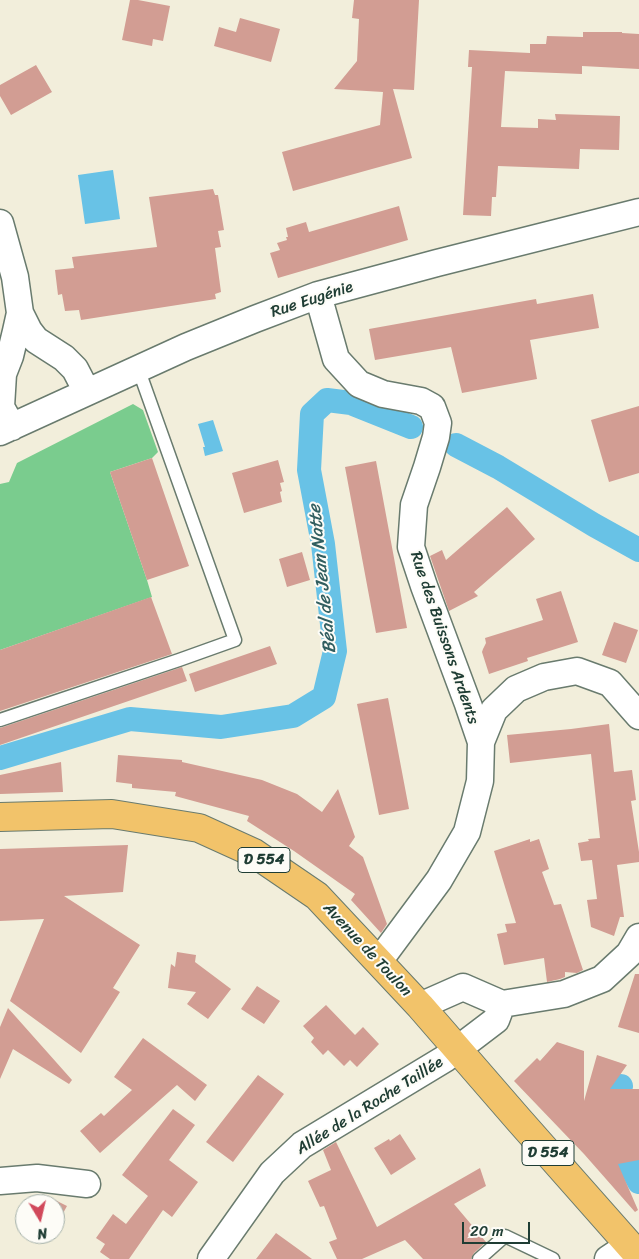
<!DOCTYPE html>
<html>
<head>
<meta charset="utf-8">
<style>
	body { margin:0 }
	#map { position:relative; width:639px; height:1259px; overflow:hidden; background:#f2eedb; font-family:Sriracha,sans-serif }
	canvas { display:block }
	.north { position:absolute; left:15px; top:1194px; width:50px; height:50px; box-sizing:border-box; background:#fdfcf7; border:1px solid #a4b0a9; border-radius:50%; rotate:171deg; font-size:14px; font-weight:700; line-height:20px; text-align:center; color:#1f3d34 }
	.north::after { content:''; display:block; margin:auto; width:18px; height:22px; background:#d1495b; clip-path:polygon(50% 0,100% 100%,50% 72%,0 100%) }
	.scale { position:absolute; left:462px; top:1222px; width:68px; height:22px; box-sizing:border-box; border:2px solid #1f3d34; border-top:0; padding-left:6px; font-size:15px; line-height:18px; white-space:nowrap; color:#1f3d34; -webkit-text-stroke:4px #fdfcf7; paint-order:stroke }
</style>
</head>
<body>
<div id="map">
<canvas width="639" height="1259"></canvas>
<div class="north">N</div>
<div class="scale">20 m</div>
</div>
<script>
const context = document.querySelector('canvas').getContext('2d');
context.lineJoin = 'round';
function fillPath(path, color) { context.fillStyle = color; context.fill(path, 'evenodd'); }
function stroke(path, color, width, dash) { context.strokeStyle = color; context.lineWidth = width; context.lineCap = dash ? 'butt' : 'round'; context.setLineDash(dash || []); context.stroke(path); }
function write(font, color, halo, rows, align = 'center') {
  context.font = font + ' Sriracha,sans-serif'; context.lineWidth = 4; context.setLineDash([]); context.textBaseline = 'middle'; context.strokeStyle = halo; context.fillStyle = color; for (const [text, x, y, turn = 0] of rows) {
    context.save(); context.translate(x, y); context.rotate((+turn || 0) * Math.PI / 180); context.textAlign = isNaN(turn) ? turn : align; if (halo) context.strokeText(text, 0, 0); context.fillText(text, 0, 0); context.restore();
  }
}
fillPath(new Path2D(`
	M133 404 143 410 158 452 152 458 110 472 147 580 152 597 0 650V484L9 482 17 463Z`), '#7acc8e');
fillPath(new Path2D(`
	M113 170 120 219 85 224 78 175Z
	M213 420 223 451 205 456 203 447H205L198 424Z`), '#68c2e6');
stroke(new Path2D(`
	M456 445 498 467 594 525 639 550
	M0 758 130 719 221 727 293 716 324 697 335 651 323 544 309 470 312 414 327 400 351 403 411 427
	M621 1086C619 1093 617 1100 616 1106 614 1134 626 1158 639 1182`), '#68c2e6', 24);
fillPath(new Path2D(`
	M130 0H138L170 6 163 41 153 39 152 46 122 40Z
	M354 0H419L414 90 393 89 412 158 372 169 293 191 282 152 380 125 383 92 334 89 357 61 359 19 352 18Z
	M240 18 280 29 271 62 214 46 219 27 236 32Z
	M583 32H622V33L639 34V69L582 66V74L505 71 501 127 538 128V119L556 120 555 114 620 116 619 150 580 149 579 169 498 166 496 197H492L491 216 463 215 472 67H468L469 50 530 53V44H546L547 36 583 37Z
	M36 65 52 92 11 115 0 96V85Z
	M213 189 215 195H218L224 230 218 231 221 247 215 248 221 292 215 294 216 299 81 320 79 310 65 311 62 294 58 295 55 270 74 268 72 257 157 247 149 197Z
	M399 206 408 240 278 278 270 253 280 250 277 243 287 240 286 237H288L286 228 306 222 309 232Z
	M593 294 599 328 530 340 537 379 462 393 451 347 375 360 369 329 536 299 537 304Z
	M639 406V473L609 482 591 420Z
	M152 458 189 566 147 580 110 472Z
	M278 460 284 482 280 483 282 491 280 492 282 502 244 513 232 473Z
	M376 461 407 628 376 633 345 467Z
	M507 507 535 539 474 592 478 596 449 611 430 556 442 550 446 560Z
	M302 552 310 580 287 587 279 559Z
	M561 591 578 642 527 658 528 661 489 674 482 652 483 649 486 643 485 638 543 620 536 599Z
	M151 597 172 654 0 711V650Z
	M614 622 638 630 626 663 602 655Z
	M270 646 277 664 195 692 189 674Z
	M182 667 187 681 0 745V728Z
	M388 698 409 809 379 815 357 704Z
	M609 724 614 772 632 770 636 800 631 801 639 852V862L617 865 624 917H620L614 936 591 927 587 900 597 899 592 860 581 861 578 843 589 841 588 839 600 838 591 754 510 763 507 735 571 729Z
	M118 755 182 760V762L262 780 297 794 322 812 338 789 355 837 349 846 363 857 387 924 381 933 351 900 355 894 294 851 247 821 249 816 175 796 176 792 132 788V784L116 782Z
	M61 762 63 792 0 794V775Z
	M530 839V842L539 839 549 869 542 872 554 905 561 904 583 970 577 973 565 972V977L560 979 547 982 544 958 504 965 497 934 507 932 505 924 516 923 494 851Z
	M128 845 123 892 64 896 140 945 113 988 120 992 81 1053 10 1001 44 919 0 921V849Z
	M177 952 196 955 195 962 231 989 208 1019 187 1004 196 992 168 988 171 964 175 967Z
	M635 974H639V1033L618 1027Z
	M257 986 280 1001 264 1024 241 1009Z
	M326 1005 355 1035 363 1027 379 1044 357 1067 350 1060 344 1066 328 1050 323 1055 311 1042 314 1038 303 1026Z
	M8 1008 72 1080 69 1084 13 1049 0 1079V1027Z
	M143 1038 207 1085 195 1101 177 1085 100 1153 80 1131 101 1113 104 1116 132 1090 114 1077Z
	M557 1042 584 1051V1101L597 1055 627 1065 610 1089H639V1160L618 1164 638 1210 635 1212 584 1154 514 1081 537 1058 540 1061Z
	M258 1075 284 1094 233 1162 206 1142Z
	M173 1109 195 1125 169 1160 198 1182 172 1217 163 1210 129 1259H110L100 1252 105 1244 96 1238 113 1214 126 1224 148 1196 122 1175Z
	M400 1134 416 1159 391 1175 374 1148 389 1139 390 1141Z
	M336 1142 377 1227 480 1168 486 1186 454 1204 486 1242 474 1253 471 1259H423L405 1240 362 1259H337L329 1242 337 1239 324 1206 320 1207 308 1181 331 1170 323 1150Z
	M49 1197 67 1206 56 1226 55 1225V1204H46Z
	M276 1233 312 1259H256Z`), '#d29d93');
const service = new Path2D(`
	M0 720 179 660 235 640 138 368
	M479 1259 505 1236 553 1259`);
const minor = new Path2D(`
	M0 223 15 277 20 313 16 331 10 356 3 374 1 407 12 427
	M318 295 336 359 359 384 383 394 421 401 432 407 438 423 436 437 427 467 414 505 411 547 424 586 468 704 481 742 480 781 467 832 439 880 379 961
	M20 313 29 331 36 340 64 358 75 369 87 392
	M0 432 186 347 255 319 318 295 437 263 639 212
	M481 742 494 710 516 689 544 677 577 671 610 683 639 716
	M502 1004 564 994 602 979 629 954 639 937
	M420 1006 463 987 502 1004
	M0 1181 37 1178 87 1184
	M211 1259 272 1173 302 1145 446 1058 496 1020 502 1004
	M608 1259 629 1245`);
const primary = new Path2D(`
	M0 817 112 814 199 828 254 853 317 896 420 1006 518 1119 639 1256`);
stroke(service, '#697b6e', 15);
stroke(minor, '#697b6e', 29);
stroke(primary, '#697b6e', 30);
stroke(service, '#fff', 12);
stroke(minor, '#fff', 26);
stroke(primary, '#f2c36a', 28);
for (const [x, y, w] of [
	[264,860,52],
	[548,1153,52]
]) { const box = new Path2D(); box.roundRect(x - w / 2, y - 12.5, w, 25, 4); context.fillStyle = '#fdfcf7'; context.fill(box); stroke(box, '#1f3d34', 1); }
write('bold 15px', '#1f3d34', null, [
	["D 554",264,860],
	["D 554",548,1153]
]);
write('16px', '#1f3d34', '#fdfcf7', [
	["Rue Eugénie",312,300,-18],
	["Rue des Buissons Ardents",444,638,71],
	["Avenue de Toulon",367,950,47],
	["Allée de la Roche Taillée",370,1106,-32]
]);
write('italic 18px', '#315e60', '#fdfcf7', [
	["Béal de Jean Natte",323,579,-96]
]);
</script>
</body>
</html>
